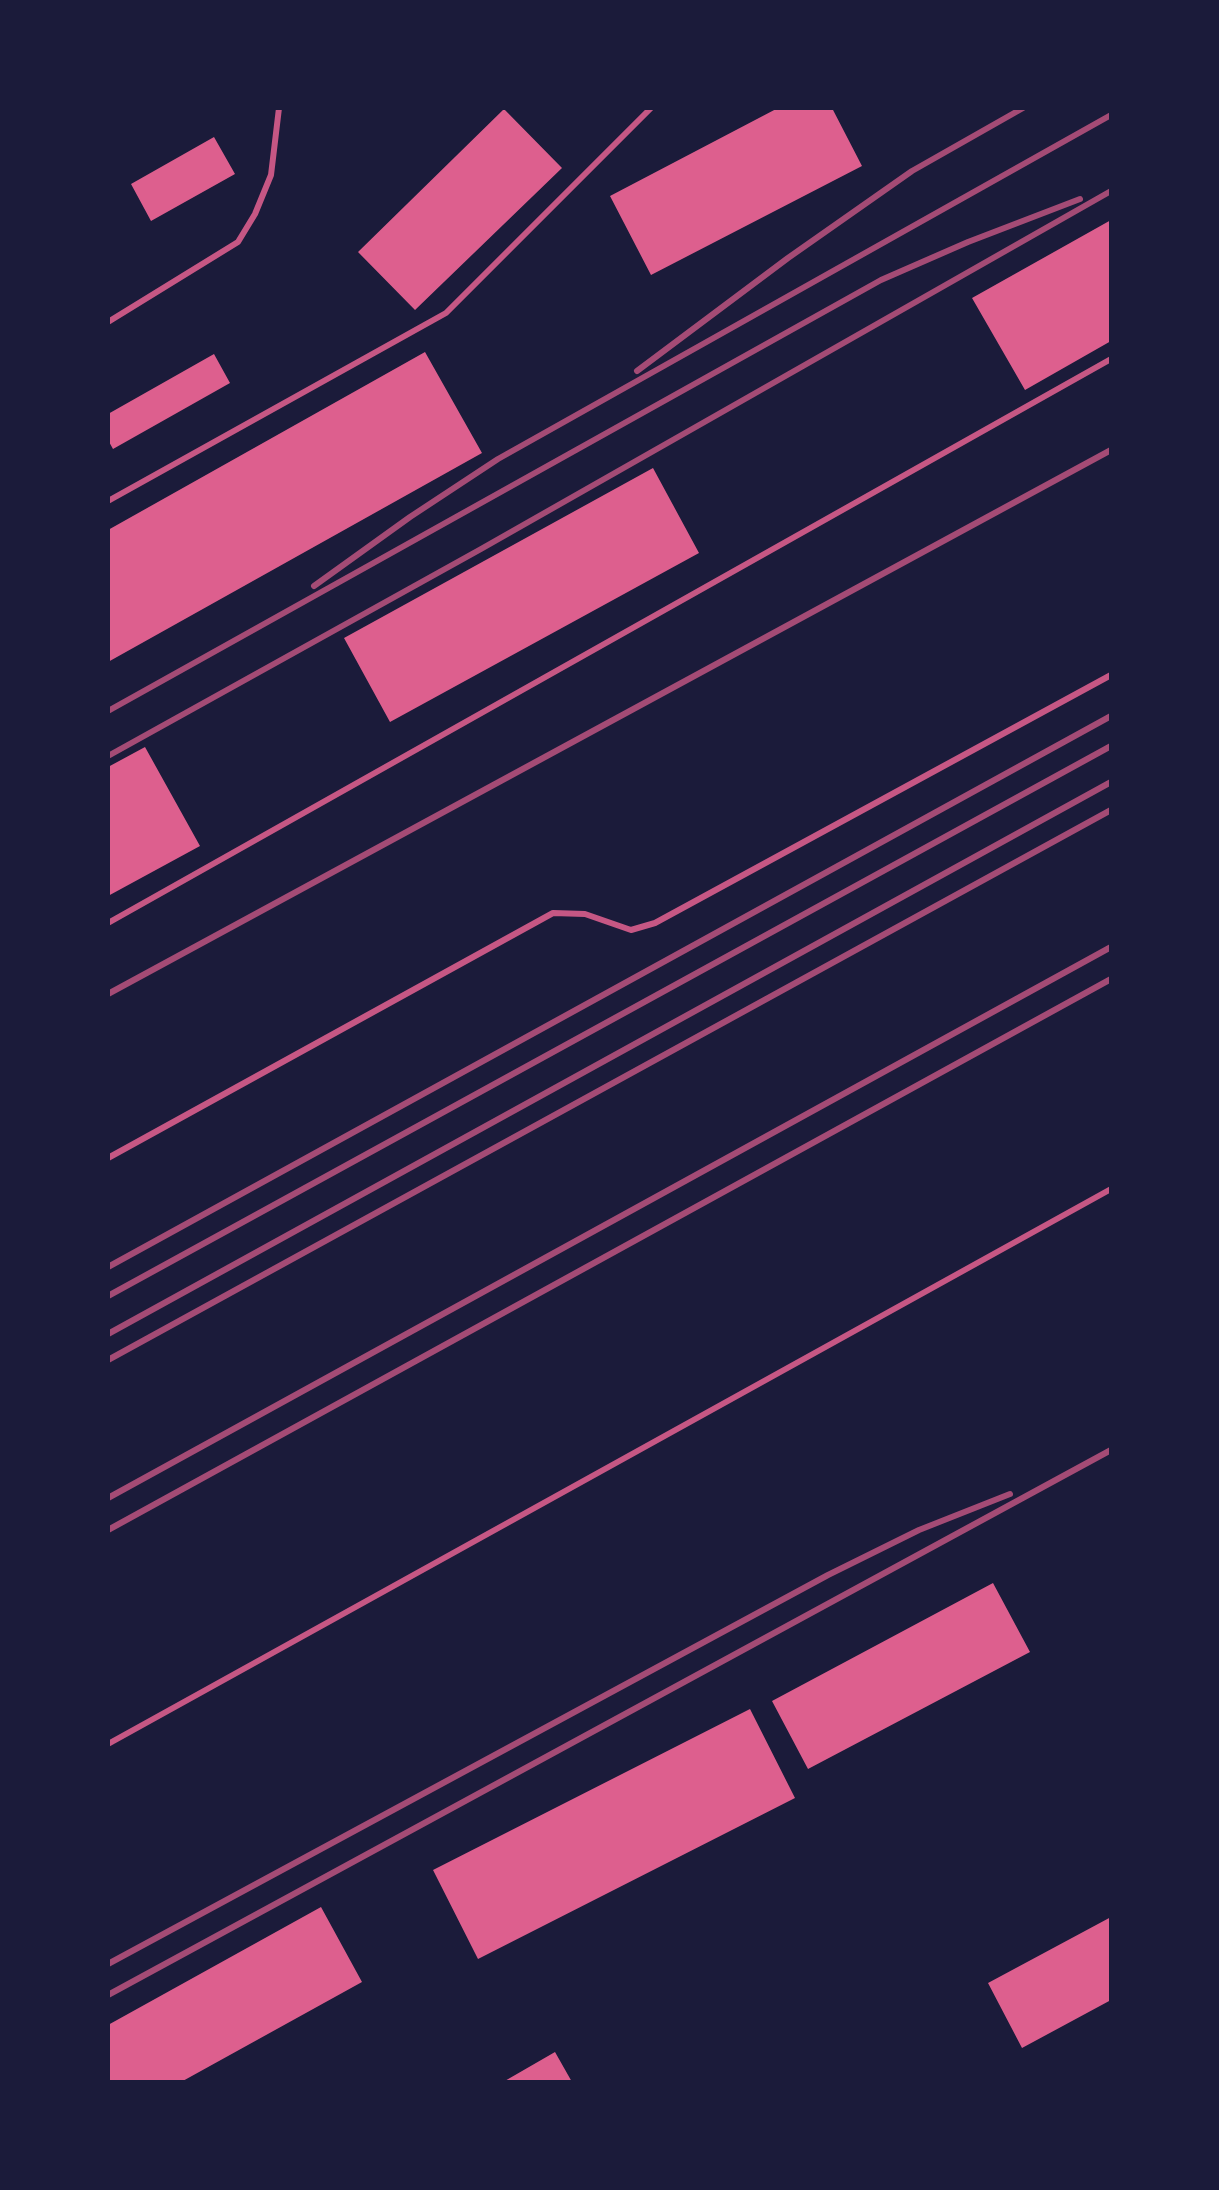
<!DOCTYPE html>
<html>
<head>
<meta charset="utf-8">
<style>
	body { margin:0 }
	#map { position:relative; width:1219px; height:2190px; overflow:hidden; background:#1b1b3a; font-family:"IBM Plex Sans",sans-serif }
	canvas { display:block }
	.frame { position:absolute; inset:0; border:110px solid #1b1b3a; pointer-events:none }
</style>
</head>
<body>
<div id="map">
<canvas width="1219" height="2190"></canvas>
<div class="frame"></div>
</div>
<script>
const context = document.querySelector('canvas').getContext('2d');
context.lineJoin = 'round';
function fillPath(path, color) { context.fillStyle = color; context.fill(path, 'evenodd'); }
function stroke(path, color, width, dash) { context.strokeStyle = color; context.lineWidth = width; context.lineCap = dash ? 'butt' : 'round'; context.setLineDash(dash || []); context.stroke(path); }
fillPath(new Path2D(`
	M778 108H832L862 166 651 275 610 196Z
	M504 109 562 168 415 310 358 252Z
	M214 137 235 174 151 221 131 184Z
	M1111 220V341L1025 390 972 298Z
	M425 352 482 453 108 662V530Z
	M214 354 230 383 113 449 108 440V414Z
	M653 468 699 553 390 722 344 638Z
	M145 747 200 846 108 896V767Z
	M993 1583 1030 1652 808 1769 772 1701Z
	M750 1709 795 1798 478 1959 433 1870Z
	M321 1907 362 1982 181 2082H108V2025Z
	M1111 1917V2000L1022 2048 988 1983Z
	M555 2052 572 2082H503Z`), '#dd5f8e');
stroke(new Path2D(`
	M108 322 238 242 255 214 271 175 279 108
	M108 501 446 313 651 108
	M108 923 1111 359
	M108 1158 553 913 585 914 631 930 655 923 1111 675
	M108 1744 1111 1189`), '#c65784', 6);
stroke(new Path2D(`
	M637 371 788 258 912 171 1023 108
	M314 586 410 517 498 459 1111 115
	M108 711 881 280 968 242 1080 199
	M108 756 481 549 1111 191
	M108 994 1111 450
	M108 1267 1111 716
	M108 1296 1111 746
	M108 1334 1111 782
	M108 1360 1111 810
	M108 1498 1111 947
	M108 1530 1111 979
	M108 1964 828 1575 919 1530 1010 1494
	M108 1995 1111 1450`), '#a44b75', 6);
</script>
</body>
</html>
